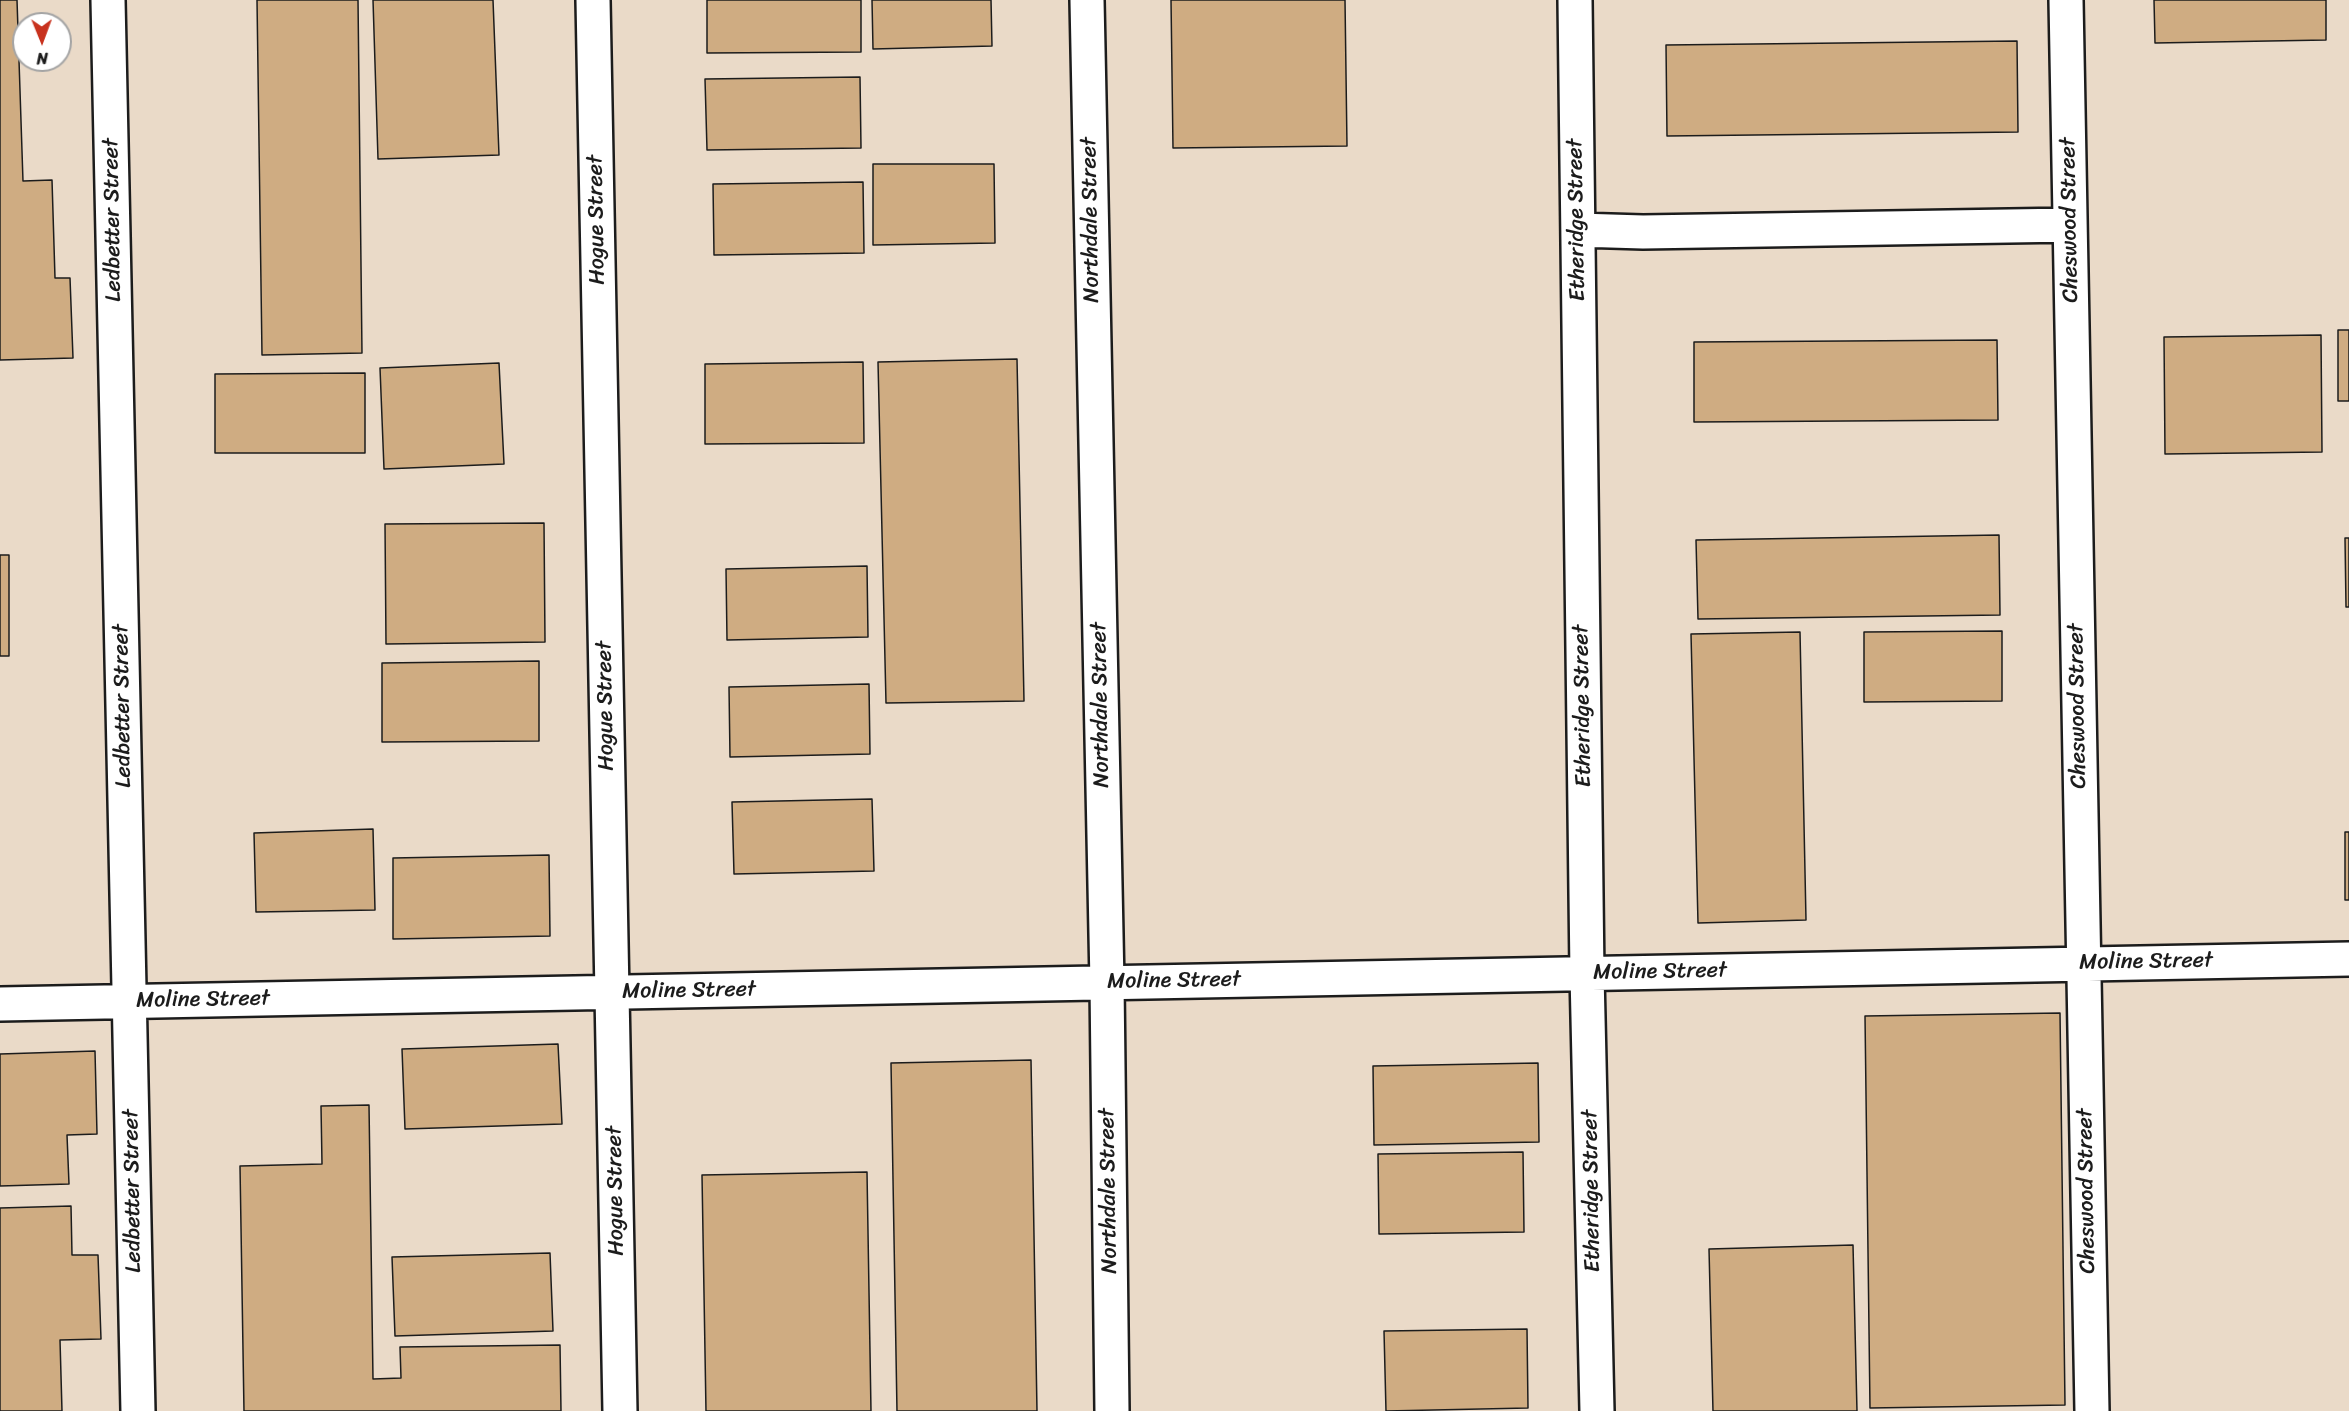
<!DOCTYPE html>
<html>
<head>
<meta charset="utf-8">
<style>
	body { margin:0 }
	#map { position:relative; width:2349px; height:1411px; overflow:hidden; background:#f5eee6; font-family:Sriracha,sans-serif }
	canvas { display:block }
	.north { position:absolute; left:12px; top:12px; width:60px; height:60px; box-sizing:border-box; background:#fff; border:2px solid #a4a4a4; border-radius:50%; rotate:179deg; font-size:16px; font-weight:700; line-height:24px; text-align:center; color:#1c1c1c }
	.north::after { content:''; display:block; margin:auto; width:21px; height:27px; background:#c8321e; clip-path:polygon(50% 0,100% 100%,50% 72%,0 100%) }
</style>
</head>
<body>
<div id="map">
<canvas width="2349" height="1411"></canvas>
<div class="north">N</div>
</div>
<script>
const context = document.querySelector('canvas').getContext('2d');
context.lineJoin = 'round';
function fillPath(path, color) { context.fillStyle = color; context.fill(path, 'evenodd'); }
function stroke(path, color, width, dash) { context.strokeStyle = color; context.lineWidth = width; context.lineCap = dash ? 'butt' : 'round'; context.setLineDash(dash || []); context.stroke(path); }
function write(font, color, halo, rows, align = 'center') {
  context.font = font + ' Sriracha,sans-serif'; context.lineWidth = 5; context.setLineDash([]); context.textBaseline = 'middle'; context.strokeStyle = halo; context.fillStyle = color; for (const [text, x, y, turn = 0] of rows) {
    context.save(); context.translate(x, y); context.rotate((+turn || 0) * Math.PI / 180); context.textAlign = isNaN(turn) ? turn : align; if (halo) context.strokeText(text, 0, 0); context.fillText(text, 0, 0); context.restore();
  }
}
fillPath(new Path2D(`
	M0 0H2349V1411H0ZM24 24H60V60H24Z`), '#eadac8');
const building = new Path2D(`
	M0 0H17L23 181 52 180 55 278H70L73 358 0 360Z
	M257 0H358L362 353 262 355Z
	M373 0H493L499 155 378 159Z
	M707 0H861V52L707 53Z
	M872 0H991L992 46 873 49Z
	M1171 0H1345L1347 146 1173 148Z
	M2154 0H2326V40L2155 43Z
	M2017 41 2018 132 1667 136 1666 45Z
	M860 77 861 148 707 150 705 79Z
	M873 164H994L995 243 873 245Z
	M863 182 864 253 714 255 713 184Z
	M2338 330H2349V401H2338Z
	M2321 335 2322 452 2165 454 2164 337Z
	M1997 340 1998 420 1694 422V342Z
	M1017 359 1024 701 886 703 878 362Z
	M863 362 864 443 705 444V364Z
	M499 363 504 464 384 469 380 368Z
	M365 373V453H215V374Z
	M544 523 545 642 386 644 385 524Z
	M1999 535 2000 615 1698 619 1696 540Z
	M2345 538H2349V607H2346Z
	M0 555H9V656H0Z
	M867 566 868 637 727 640 726 569Z
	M2002 631V701L1864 702V632Z
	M1800 632 1806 920 1698 923 1691 634Z
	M539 661V741L382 742V663Z
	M869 684 870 754 730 757 729 687Z
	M872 799 874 871 734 874 732 802Z
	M373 829 375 910 256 912 254 833Z
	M2345 832H2349V900H2345Z
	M549 855 550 936 393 939V858Z
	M2060 1013 2065 1405 1870 1408 1865 1016Z
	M558 1044 562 1124 405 1129 402 1049Z
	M95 1051 97 1134 67 1135 69 1184 0 1186V1054Z
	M1031 1060 1037 1411H897L891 1063Z
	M1538 1063 1539 1142 1374 1145 1373 1066Z
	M369 1105 373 1379 401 1378 400 1347 560 1345 561 1411H244L240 1166 322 1164 321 1106Z
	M1523 1152 1524 1232 1379 1234 1378 1154Z
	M867 1172 871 1411H706L702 1175Z
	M71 1206 72 1255H98L101 1339 60 1340 62 1411H0V1208Z
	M1853 1245 1857 1411H1713L1709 1249Z
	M550 1253 553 1331 395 1336 392 1257Z
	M1527 1329 1528 1408 1386 1411 1384 1331Z`);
fillPath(building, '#cfac82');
stroke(building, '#1c1c1c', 1.5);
const minor = new Path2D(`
	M108 0 138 1411
	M593 0 620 1411
	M1087 0 1107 983 1112 1411
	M1575 0 1587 974 1597 1411
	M2066 0 2092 1411
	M1578 230 1643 232 2070 225
	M0 1004 2349 959`);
stroke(minor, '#1c1c1c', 38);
stroke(minor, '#fff', 33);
write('22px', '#1c1c1c', '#fff', [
	["Ledbetter Street",113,220,-91],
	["Hogue Street",597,220,-91],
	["Northdale Street",1091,220,-91],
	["Etheridge Street",1577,220,-91],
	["Cheswood Street",2070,220,-91],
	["Northdale Street",1101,705,-91],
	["Ledbetter Street",123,706,-91],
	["Hogue Street",606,706,-91],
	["Etheridge Street",1583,706,-91],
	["Cheswood Street",2078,706,-91],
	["Moline Street",2146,962,-1],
	["Moline Street",1660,972,-1],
	["Moline Street",1174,981,-1],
	["Moline Street",689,991,-1],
	["Moline Street",203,1000,-1],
	["Ledbetter Street",133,1191,-91],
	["Hogue Street",616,1191,-91],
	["Northdale Street",1109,1191,-91],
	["Etheridge Street",1592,1191,-91],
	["Cheswood Street",2087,1191,-91]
]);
</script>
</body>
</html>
